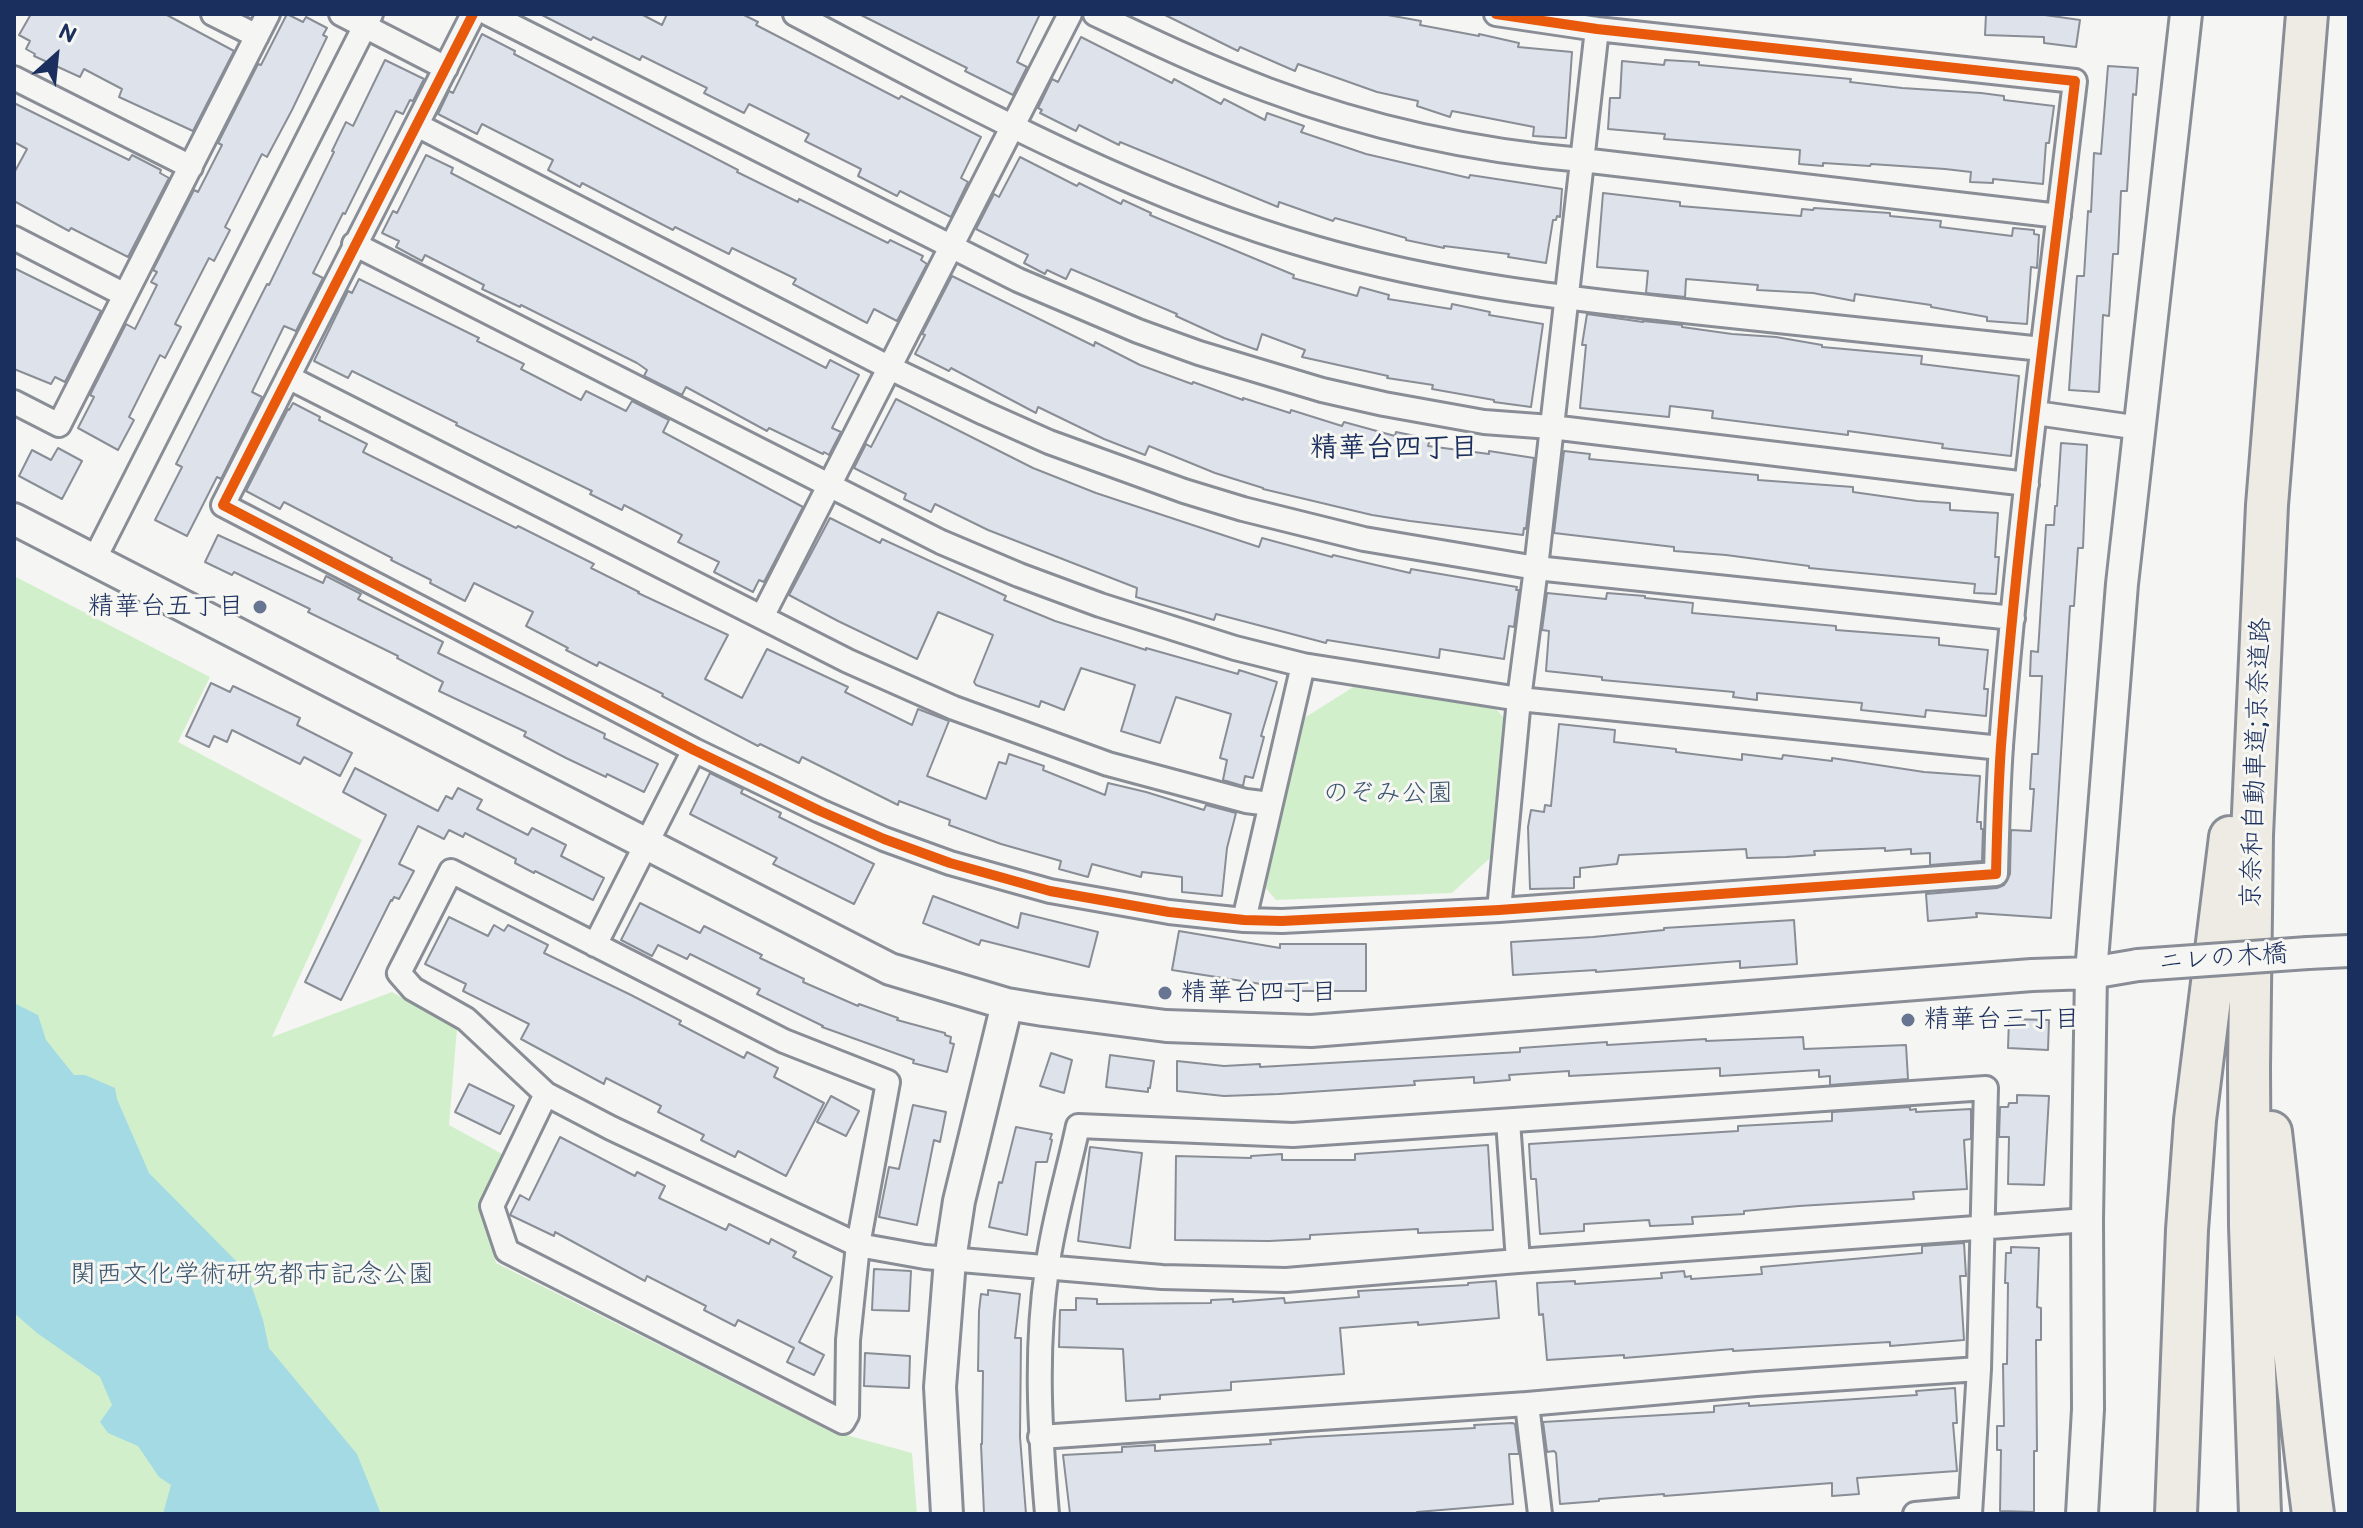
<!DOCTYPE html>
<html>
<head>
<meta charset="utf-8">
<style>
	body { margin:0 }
	#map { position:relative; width:2363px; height:1528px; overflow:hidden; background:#f5f5f3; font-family:"Balsamiq Sans",sans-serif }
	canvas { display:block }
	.frame { position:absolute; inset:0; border:16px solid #1b2f5e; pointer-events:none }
	.north { position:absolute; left:16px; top:16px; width:80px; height:80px; -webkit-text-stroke:6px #f6f6f2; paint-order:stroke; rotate:27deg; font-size:22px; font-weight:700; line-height:32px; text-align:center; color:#1b2f5e }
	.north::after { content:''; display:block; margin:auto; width:28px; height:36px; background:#1b2f5e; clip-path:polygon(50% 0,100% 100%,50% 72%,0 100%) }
</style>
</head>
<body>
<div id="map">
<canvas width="2363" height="1528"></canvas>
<div class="frame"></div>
<div class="north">N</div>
</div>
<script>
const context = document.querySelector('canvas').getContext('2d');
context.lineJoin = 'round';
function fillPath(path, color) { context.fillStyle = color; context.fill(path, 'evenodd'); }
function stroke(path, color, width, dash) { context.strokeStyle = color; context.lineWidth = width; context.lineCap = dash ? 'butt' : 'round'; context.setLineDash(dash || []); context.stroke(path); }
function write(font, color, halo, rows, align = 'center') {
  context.font = font + ' "Balsamiq Sans","Klee One",sans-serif'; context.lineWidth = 6; context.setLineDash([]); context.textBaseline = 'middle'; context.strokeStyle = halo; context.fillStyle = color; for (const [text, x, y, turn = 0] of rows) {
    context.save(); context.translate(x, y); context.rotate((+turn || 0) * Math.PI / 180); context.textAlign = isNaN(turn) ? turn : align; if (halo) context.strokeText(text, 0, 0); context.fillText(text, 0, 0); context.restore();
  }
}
fillPath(new Path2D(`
	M14 576 210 677 178 742 362 840 272 1037 392 992 457 1029 449 1125 504 1155 482 1210 496 1263 828 1430 912 1453 917 1514H14Z
	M1355 686 1496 709 1504 718 1490 858 1452 893 1276 900 1263 885 1301 720Z`), '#d2efcc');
fillPath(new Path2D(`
	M14 1003 38 1015 46 1040 74 1075H85L115 1088 117 1099 149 1173 247 1272 263 1320 269 1348 357 1454 381 1514H163L171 1485 159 1477 138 1446 108 1433 100 1422 112 1405 100 1377 37 1333 14 1313Z`), '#a3dae4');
const building = new Path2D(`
	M31 14H165L234 51 193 131 119 97 122 89 84 69 80 77 34 56 35 54 26 49 30 41 19 35Z
	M287 14 303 22 306 17 327 28 323 35 327 37 292 110 267 157 262 154 225 227 230 230 214 261 209 258 175 324 181 327 165 358 160 355 129 417 134 420 118 450 78 428 94 397 90 395 126 324 135 329 157 285 151 282 157 272 153 270 194 190 198 192 222 145 218 143 258 64 261 65Z
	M540 14H641L662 25 667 14H742L758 22 756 25 899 99 901 96 981 137 961 178 968 182 951 217 900 191 897 196 858 176 861 169 805 141 809 134 749 104 744 113 704 93 707 88 642 56 640 60 593 37 591 40Z
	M859 14H1040L1017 62 1027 67 1013 95 965 71 967 68Z
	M1163 14H1382L1421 21 1420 25 1479 36V34L1519 43 1518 47 1572 52 1566 138 1533 136 1534 127 1452 111 1450 117 1417 106 1418 101 1377 92 1298 64 1295 71 1240 47 1238 51Z
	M1986 14H2038L2080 20 2076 47 2044 43V37L1985 35Z
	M482 34 515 51 514 54 738 170 737 172 798 202 799 199 888 243 890 240 923 256 921 260 927 264 897 321 874 309 867 323 793 284 796 279 732 248 729 254 675 227 673 230 582 183 580 187 548 170 553 160 482 124 477 134 438 114 449 91 453 93Z
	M1081 37 1172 83 1174 79 1221 104 1224 99 1265 120 1267 113 1304 126 1301 132 1366 154 1469 178 1470 175 1562 189 1560 217 1557 216 1556 220H1553L1546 263 1508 257 1509 254 1444 246V248L1406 240V238L1335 218 1333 221 1279 202 1278 207 1120 142 1119 145 1079 125 1076 131 1040 113 1042 110 1038 108 1052 79 1058 82Z
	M385 60 424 79 413 101 410 100 403 114 396 111 345 214 343 213 313 273 323 278 296 331 284 326 252 392 262 397 221 479 217 477 187 536 155 520 182 467 176 464 267 284 269 285 334 152 332 151 346 122 353 126Z
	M1665 60 1699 62V65L1851 79 1850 82 1902 88 1981 93 2004 96V100L2054 106 2049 143H2046L2043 184 1993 179V183L1970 182 1971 172 1945 169 1871 164 1870 166 1823 163V166L1799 164 1800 150 1664 139 1665 134 1608 129 1610 98H1620L1622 61 1664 65Z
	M2108 66 2138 68 2136 95 2133 94 2127 191H2121L2118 254H2113L2109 316 2103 315 2099 392 2069 390 2077 276H2084L2088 211 2091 212 2094 153 2101 154Z
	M14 103 129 160 132 155 161 170 160 173 169 178 128 257 71 228 69 231 14 201V173L27 149 14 142Z
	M426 155 453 168 451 173 826 368 830 360 859 375 832 428 841 432 829 455 824 452 823 454 769 428 767 431 686 387 682 395 644 376 647 370 637 363 521 305 520 307 482 289 484 285 425 255 422 261 396 247 399 241 382 233 393 211 397 213Z
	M1020 157 1077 186 1079 183 1121 204 1123 200 1151 213 1150 215 1294 275 1293 278 1357 296 1360 287 1389 295 1388 299 1451 309 1452 304 1490 312 1489 315 1543 324 1531 407 1494 402V400L1432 389 1433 385 1387 378 1388 376 1302 357 1305 350 1262 334 1257 350 1224 338 1176 316 1177 314 1071 269 1066 279 1047 270 1045 274 1024 263 1028 255 976 229 994 194 999 197Z
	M1603 193 1680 202V206L1801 216 1802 209 1813 210 1814 208 1890 213V216L1941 221 1940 227 2012 236 2013 228 2034 230V234L2039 235 2037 268 2031 267 2027 324 1987 321V317L1931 307V305L1855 294 1854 301 1813 293 1757 290 1758 285 1686 279 1685 297 1646 293 1648 271 1597 267Z
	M14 268 101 311 65 382 55 377 51 384 14 369Z
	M952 276 1094 346 1095 342 1140 365 1192 384 1193 382 1243 400V398L1290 413 1291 410 1342 426 1344 422 1395 436 1396 432 1430 439 1428 446 1489 454V451L1534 458 1526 529 1524 528 1523 535 1410 521 1372 515 1263 489V488L1215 473 1149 446 1145 455 1104 439 1038 407 1036 413 951 368 949 371 915 354 925 335 922 334Z
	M359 279 479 338 477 341 524 364 521 369 581 400 586 391 626 411 632 401 669 420 663 432 803 507 764 582 759 580 753 592 714 572 719 562 678 542 682 535 624 505 622 510 590 494 592 491 456 425 457 423 352 371 348 378 314 361 348 291 352 293Z
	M1587 314 1643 322V321L1682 325V327L1732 334 1776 337 1822 345V347L1922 356 1921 364 2019 376 2011 456 1942 448 1943 444 1848 431V435L1712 418 1713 411 1670 406 1669 417 1580 408 1586 345H1582Z
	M896 399 1033 468 1096 493 1259 547 1262 538 1332 557 1333 555 1410 573 1411 569 1517 587 1516 590H1519L1514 627 1509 626 1504 659 1440 649 1439 658 1327 640 1326 643 1216 614 1214 620 1136 597 1137 588 988 530 935 504 931 512 904 499 906 494 854 468 866 444 871 447Z
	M293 403 320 417 319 420 367 444 363 452 516 528 518 526 594 564 591 568 639 592 638 593 728 635 705 679 742 698 767 649 848 687 845 692 912 725 918 709 949 721 927 776 986 799 999 762 1006 764 1009 754 1044 766 1043 770 1105 795 1108 783 1146 792 1204 810 1206 805 1236 813 1227 848 1222 896 1182 892V877L1142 872 1141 877 1092 864 1088 877 1059 869 1061 861 1001 844 949 825 950 820 899 801 898 805 802 757 799 763 760 744 758 746 662 696 663 694 599 662 597 666 566 650 568 648 526 626 533 612 474 583 465 601 430 583 431 580 391 560 392 558 284 502 280 509 246 491 288 409 289 410Z
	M2061 443 2087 445 2083 548H2078L2074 606H2070L2051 918 1976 913 1977 917 1928 921 1926 894 1997 888 2004 885 2010 874 2011 830 2031 831 2034 789H2030L2032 754H2038L2042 676H2030L2031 651 2038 652 2046 525H2054L2055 506H2057Z
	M58 448 82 461 62 499 19 476 32 450 51 460Z
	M1564 451 1590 454 1589 459 1758 475V480L1853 487V492L1917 501 1950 503V510L1998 513 1995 557H1999L1996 594 1974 593 1975 584 1809 568V566L1726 555 1674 551V547L1554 533Z
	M830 518 880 543 882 539 1006 596 1004 600 1055 621 1146 650V648L1238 674 1239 670 1277 682 1261 736 1264 737 1253 778 1245 776 1243 786 1223 780 1227 760 1220 758 1231 714 1176 697 1160 743 1121 731 1135 685 1081 668 1064 710 1041 701 1039 707 976 685 974 682 993 635 938 612 917 659 838 621 789 595Z
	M218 535 323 583 326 576 361 594 358 599 443 642 438 653 605 734 604 738 658 764 644 792 607 774 606 777 566 758 524 736 526 732 439 691 443 682 397 658 398 656 308 612 310 609 234 572 232 575 205 562Z
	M1547 593 1606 599 1607 593 1645 596V598L1693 603 1692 613 1836 626V630L1939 638V645L1988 650 1984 689H1988L1986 716 1926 710 1925 717 1861 710 1862 703 1757 693V700L1733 697 1734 692 1602 680V677L1546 671 1549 631 1542 630Z
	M211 683 230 692 233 686 300 718 297 725 352 753 340 776 304 757 300 764 232 730 227 742 214 736 209 747 186 736Z
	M1559 724 1615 730 1614 742 1676 749V752L1742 760V754L1782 759 1783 755 1832 761V758L1924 772 1980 776 1977 822H1981V829H1983L1982 861 1930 865V853L1911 854V849L1885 851V848L1814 851 1815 855 1786 857 1747 858 1746 849 1619 855 1617 864 1580 868V877H1574V888L1530 889 1528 827 1531 810 1544 812 1545 805 1551 806Z
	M355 768 438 811 446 796 452 799 458 788 482 800 477 809 528 835 532 828 566 845 561 856 604 878 593 900 535 871 534 873 515 863 516 859 465 833 463 837 449 830 444 839 418 826 399 864 414 871 399 899 394 897 392 901 391 900 341 1000 305 982 386 815 343 792Z
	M710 773 743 789 741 793 781 813 779 817 874 864 854 904 773 864 777 858 690 814Z
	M933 896 1018 928 1021 913 1098 932 1089 967 981 940 979 945 923 923Z
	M640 903 700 933 704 926 762 955 760 958 804 979 803 982 858 1006 859 1004 898 1018 897 1020 945 1033V1035L951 1037 950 1043 954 1044 947 1072 913 1063 914 1060 822 1027 823 1026 757 994 760 989 690 954 687 959 658 945 652 956 621 940Z
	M449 917 488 936 494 925 504 931 508 925 548 945 544 953 631 995 681 1021 679 1024 744 1058 747 1052 778 1068 774 1077 824 1103 786 1176 738 1151 735 1157 701 1140 704 1135 658 1112 661 1106 606 1078 604 1084 521 1039 529 1024 463 991 466 984 425 964Z
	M1794 920 1797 964 1740 968V961L1596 972V970L1513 975 1511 942 1593 937 1664 930V928Z
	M1179 931 1280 948V944H1366V991H1280V987L1172 970Z
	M2009 1019 2049 1020 2048 1050 2008 1048Z
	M1803 1037 1804 1049 1906 1045 1908 1079 1830 1085V1076L1819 1077V1070L1720 1076V1068L1569 1076V1071L1509 1075 1510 1080 1474 1083V1077L1414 1081 1415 1085 1279 1094 1224 1096 1177 1091V1061L1224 1066 1260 1064V1067L1520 1052V1048L1607 1042V1045L1706 1039V1041Z
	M1051 1053 1072 1060 1064 1093 1040 1086Z
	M1110 1055 1154 1061 1150 1088H1148V1092L1106 1087Z
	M469 1084 514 1106 500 1134 455 1112Z
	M2017 1095 2049 1096 2044 1185 2008 1184 2009 1137H1999L2000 1107H2008L2009 1103H2017Z
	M831 1096 859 1111 846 1136 817 1122Z
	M913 1105 946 1112 940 1142 934 1140 917 1225 879 1217 889 1167 899 1169Z
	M1910 1107V1110L1916 1109V1112L1971 1109V1139L1964 1140 1967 1189 1913 1192 1914 1199 1799 1206 1744 1211V1214L1692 1217 1693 1224 1650 1226 1649 1220 1584 1224V1231L1540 1234 1536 1179H1531L1529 1144 1738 1131V1126L1832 1121V1112Z
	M1016 1127 1052 1134 1050 1139 1052 1140 1047 1162H1036L1027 1235 989 1227 999 1182 1002 1183Z
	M560 1137 635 1176 637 1172 665 1186 659 1198 726 1230 729 1224 769 1244 771 1239 796 1252 793 1257 832 1277 799 1342 824 1355 814 1375 787 1362 794 1348 738 1320 735 1326 704 1310 706 1306 647 1276 645 1281 555 1232 554 1236 510 1215 520 1195 529 1200Z
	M1488 1145 1493 1230 1418 1233V1229L1310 1235V1239L1269 1241 1175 1240 1176 1156 1251 1158V1156L1282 1154V1160H1355V1154Z
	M1090 1147 1142 1153 1130 1248 1078 1241Z
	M1964 1243 1966 1276H1960L1964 1340 1890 1346V1342L1733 1351V1349L1624 1358V1355L1547 1360 1543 1314 1539 1315 1537 1283 1575 1281V1284L1662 1278 1661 1273 1684 1271 1685 1277 1691 1276V1279L1762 1274 1761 1267 1922 1253V1246Z
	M2011 1247 2039 1248 2037 1307 2041 1308V1340H2036L2037 1451H2034V1512L2000 1511 2001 1450H1997V1426H2004L2003 1364H2007L2008 1283H2005L2006 1253H2011Z
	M874 1269 911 1271 909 1311 872 1310Z
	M1496 1281 1499 1318 1418 1325V1322L1340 1328 1344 1374 1231 1382V1390L1160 1395V1399L1126 1401 1123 1349 1059 1347 1060 1310H1076V1298L1097 1299V1304L1211 1303V1300L1233 1299V1302L1284 1298 1285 1303 1359 1297 1358 1291 1468 1285V1283Z
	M988 1290 1020 1294 1015 1338H1021L1020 1437 1026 1514H984L981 1444H982L983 1371H978L979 1311 981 1294 988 1295Z
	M865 1353 910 1356 909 1388 864 1386Z
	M1955 1388 1957 1423H1953L1957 1471 1857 1478 1859 1494 1832 1496V1483L1664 1496V1494L1599 1499V1501L1560 1504 1556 1453 1554 1451 1547 1452 1543 1422 1714 1412V1406L1749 1403V1406L1917 1395 1916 1391Z
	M1512 1423 1515 1424 1519 1454H1509L1513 1504 1417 1512V1514H1070L1063 1455 1122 1452V1447L1155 1445V1451L1271 1444 1270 1440 1308 1437 1475 1428 1474 1425Z`);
fillPath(building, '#dee3eb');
stroke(building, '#898d95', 2);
const street = new Path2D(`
	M213 14 257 36
	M341 14 446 68
	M473 14 223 505 694 750 820 811 884 839 950 863 1050 891 1169 912 1244 920 1282 921 1499 910 1996 874C1997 832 1998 789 2001 746 2018 524 2049 302 2075 81L1597 29 1496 14
	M489 14 1018 280 1138 331 1199 353 1322 390 1384 404 1484 422 1551 427 2027 484
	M795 14C963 102 1131 195 1315 248 1442 285 1572 299 1703 313 1816 325 1929 337 2042 349
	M1095 14C1152 41 1209 68 1268 90 1369 128 1475 151 1582 160L2059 216
	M14 78 191 167
	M417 125 890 368 984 413 1049 442 1184 491 1243 509 1364 539 1536 568 2013 618
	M14 238 125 295
	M354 244 941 542 1019 575 1100 605 1235 648 1303 665 1519 699 2001 748
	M288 377 848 661 954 708 1108 764 1246 801 1270 804
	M14 402 59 425 268 14
	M2036 413 2140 428
	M94 560 371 14
	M762 617 1070 14
	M1499 910 1519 699 1536 568 1597 29
	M1244 920 1303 665
	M595 945 694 750
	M546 1094 492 1206 507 1251 843 1422 847 1415 848 1340 858 1245 888 1082 784 1041 451 871 399 973 413 989 466 1019 546 1094 611 1128 858 1245 925 1257 1162 1277 1286 1280 1518 1261 2087 1220
	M1508 1121 1518 1261
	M1527 1404 1540 1514
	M1040 1437 1527 1404 1756 1384 1979 1369
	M1047 1514C1040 1433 1035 1350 1047 1269 1053 1221 1068 1173 1078 1126L1293 1135 1986 1088 1979 1369 1970 1514
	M1915 1514 1970 1509`);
const secondary = new Path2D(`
	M14 519 890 969 1007 1004 1043 1010 1166 1026 1311 1031 2032 975 2091 973 2138 965
	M2308 953 2349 951
	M947 1514 940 1387 950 1260 959 1201 1007 1004
	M2082 1514 2088 1409 2087 1220 2091 973 2122 584 2186 14`);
const highway = new Path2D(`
	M2271 1132C2286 1259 2296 1387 2313 1514
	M2176 1514 2187 1230 2195 1120 2230 837
	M2260 1514 2250 1226 2249 1068 2252 835 2267 505 2307 14`);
stroke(street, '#898d95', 28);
stroke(secondary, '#898d95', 36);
stroke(highway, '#898d95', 46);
stroke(street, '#f5f5f3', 22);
stroke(secondary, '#f5f5f3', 30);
stroke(highway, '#eeebe4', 40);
const secondaryBridge = new Path2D(`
	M2138 965 2308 953`);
stroke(secondaryBridge, '#898d95', 36, []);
stroke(secondaryBridge, '#f5f5f3', 30);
stroke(new Path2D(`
	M473 14 223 505 694 750 820 811 884 839 950 863 1050 891 1169 912 1244 920 1282 921 1499 910 1996 874C1997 832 1998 789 2001 746 2018 524 2049 302 2075 81L1597 29 1496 14`), '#e8590c', 10);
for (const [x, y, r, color] of [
	[260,607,8,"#677492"],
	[1165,993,8,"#677492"],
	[1908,1020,8,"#677492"]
]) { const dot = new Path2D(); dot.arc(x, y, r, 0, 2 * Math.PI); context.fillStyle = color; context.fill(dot); stroke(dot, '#f6f6f2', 3); }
write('26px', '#1b2f5e', '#f6f6f2', [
	["精華台五丁目",244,607,"right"],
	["精華台四丁目",1181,993],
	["精華台三丁目",1924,1020]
], 'left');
write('26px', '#1b2f5e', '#f6f6f2', [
	["京奈和自動車道;京奈道路",2257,763,-88],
	["ニレの木橋",2223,959,-4]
]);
write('26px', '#3a546e', '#f6f6f2', [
	["のぞみ公園",1388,794],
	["関西文化学術研究都市記念公園",252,1275]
]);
write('bold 28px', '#1b2f5e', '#f6f6f2', [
	["精華台四丁目",1394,449]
]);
</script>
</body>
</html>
